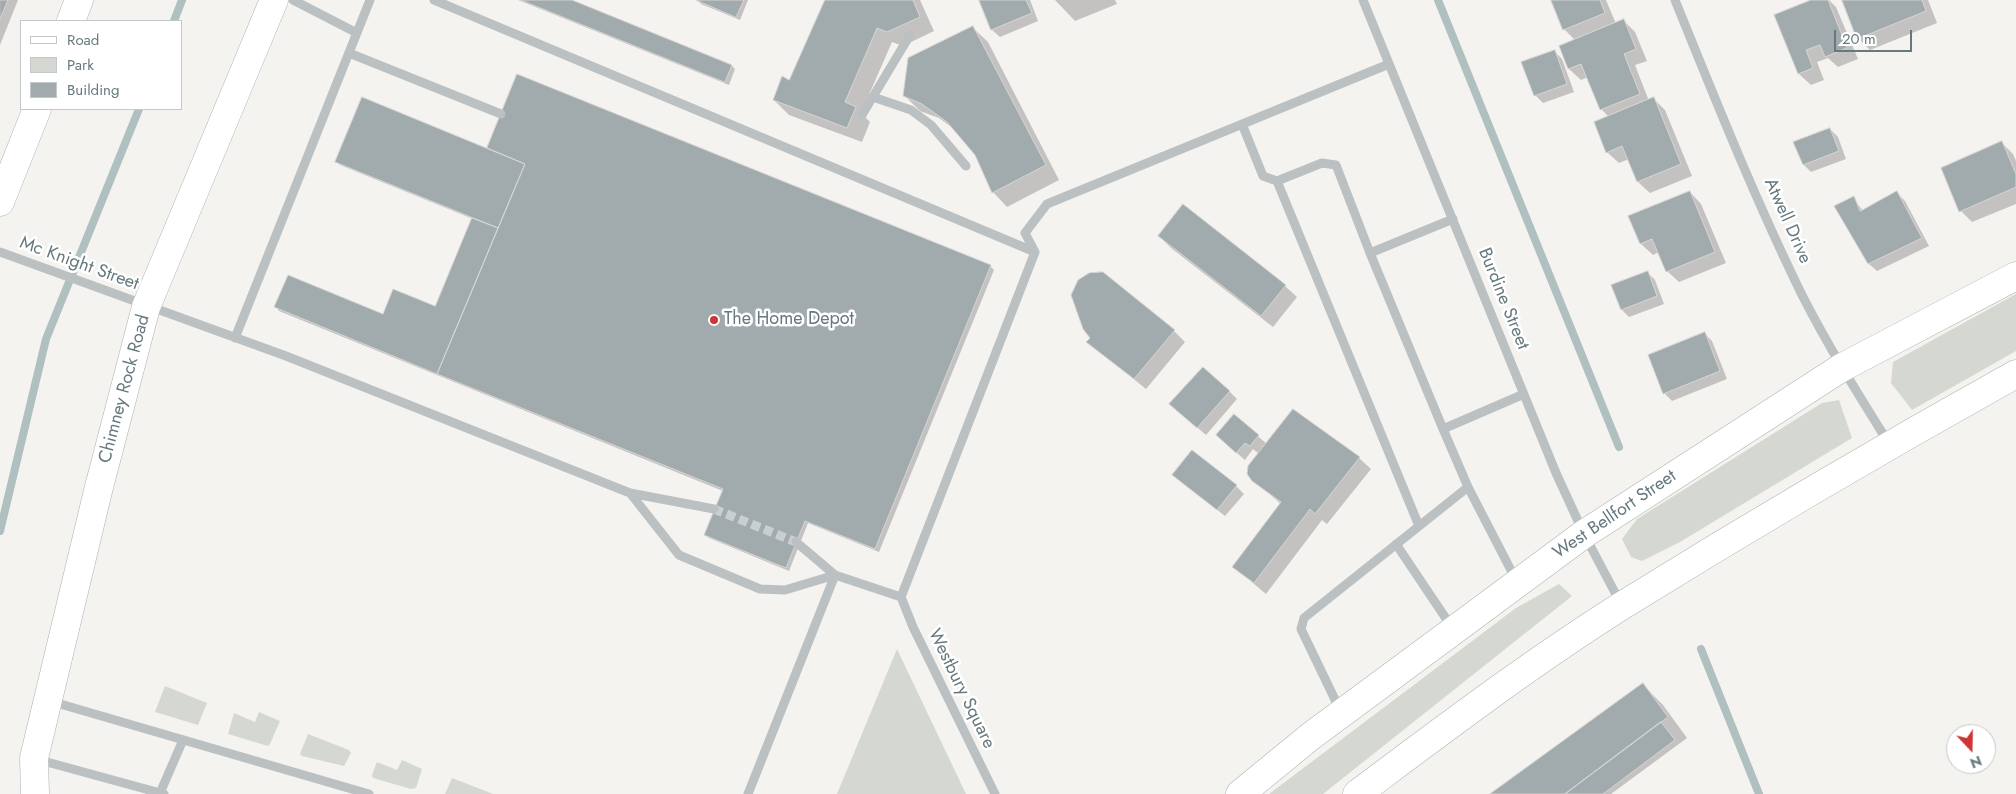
<!DOCTYPE html>
<html>
<head>
<meta charset="utf-8">
<style>
	body { margin:0 }
	#map { position:relative; width:2016px; height:794px; overflow:hidden; background:#f4f3f0; font-family:Jost,sans-serif }
	canvas { display:block }
	.legend { position:absolute; left:20px; top:20px; width:162px; height:90px; box-sizing:border-box; background:#fff; border:1px solid #c2c9cb; margin:0; padding:6px 9px; list-style:none; font-size:15px; color:#66797e }
	.legend li { display:flex; align-items:center; gap:10px; height:25px }
	.legend b { width:25px; border:1px solid #c2c9cb }
	.north { position:absolute; left:1946px; top:724px; width:50px; height:50px; box-sizing:border-box; background:#fff; border:1px solid #c2c9cb; border-radius:50%; rotate:159deg; font-size:14px; font-weight:700; line-height:20px; text-align:center; color:#66797e }
	.north::after { content:''; display:block; margin:auto; width:18px; height:22px; background:#cf3536; clip-path:polygon(50% 0,100% 100%,50% 72%,0 100%) }
	.scale { position:absolute; left:1834px; top:30px; width:78px; height:22px; box-sizing:border-box; border:2px solid #66797e; border-top:0; padding-left:6px; font-size:15px; line-height:18px; white-space:nowrap; color:#66797e; -webkit-text-stroke:4px #fff; paint-order:stroke }
</style>
</head>
<body>
<div id="map">
<canvas width="2016" height="794"></canvas>
<ul class="legend">
<li><b style="height:6px;background:#fff"></b>Road</li>
<li><b style="height:14px;background:#d5d8d0"></b>Park</li>
<li><b style="height:14px;background:#a1abad"></b>Building</li>
</ul>
<div class="north">N</div>
<div class="scale">20 m</div>
</div>
<script>
const context = document.querySelector('canvas').getContext('2d');
context.lineJoin = 'round';
function fillPath(path, color) { context.fillStyle = color; context.fill(path, 'evenodd'); }
function stroke(path, color, width, dash) { context.strokeStyle = color; context.lineWidth = width; context.lineCap = dash ? 'butt' : 'round'; context.setLineDash(dash || []); context.stroke(path); }
function write(font, color, halo, rows, align = 'center') {
  context.font = font + ' Jost,sans-serif'; context.lineWidth = 5; context.setLineDash([]); context.textBaseline = 'middle'; context.strokeStyle = halo; context.fillStyle = color; for (const [text, x, y, turn = 0] of rows) {
    context.save(); context.translate(x, y); context.rotate((+turn || 0) * Math.PI / 180); context.textAlign = isNaN(turn) ? turn : align; if (halo) context.strokeText(text, 0, 0); context.fillText(text, 0, 0); context.restore();
  }
}
fillPath(new Path2D(`
	M2016 294V351L1912 410 1891 383 1893 362Z
	M1839 400 1852 438 1680 542 1642 561 1631 557 1622 539 1637 519 1822 403Z
	M1559 584 1572 596 1323 794H1269L1516 608Z
	M897 649 966 794H837Z
	M165 686 207 703 198 725 155 712Z
	M259 712 280 721 270 744 268 746 228 734 234 713 255 722Z
	M308 734 349 750 351 753 344 766 302 756 300 754Z
	M402 760 422 769 416 788 411 789 373 778 372 775 377 762 397 770Z
	M452 778 493 794H445Z`), '#d5d8d0');
fillPath(new Path2D(`
	M0 0H18L0 45Z
	M518 0H568L732 66 735 69 729 85Z
	M697 0H748L740 20 701 4Z
	M826 0H920L934 31 903 46 892 42 861 113 870 122 862 142 789 115 774 100 790 81Z
	M980 0H1030L1038 21 1000 37 992 30Z
	M1055 0H1115L1117 4 1075 21Z
	M1552 0H1606L1616 24 1624 21 1635 32 1647 61 1635 65 1649 101 1654 99 1665 110 1692 176 1650 193 1638 182 1629 159 1619 163 1607 152 1609 117 1601 109 1588 77 1581 80 1569 69 1560 47 1575 40 1564 29Z
	M1815 0H1829L1836 7 1858 59 1838 67 1828 58 1817 62 1824 80 1811 85 1799 74 1775 16Z
	M1843 0H1928L1937 23 1870 50 1858 38Z
	M973 28 988 42 1059 180 1007 207 993 192 977 154 958 132 939 118 920 111 905 96Z
	M1554 51 1562 59 1574 92 1543 103 1535 95Z
	M517 76 990 266 994 270 879 552 808 523 789 571 709 538 705 535 723 491 279 311 276 307 383 316 436 307 473 219 340 165 336 161 488 150Z
	M1830 129 1838 137 1846 159 1811 172 1804 165Z
	M2002 143 2013 154 2016 161V204L1972 222 1961 211Z
	M1690 192 1701 204 1726 263 1679 282 1667 271 1659 252 1653 255 1641 244 1630 217Z
	M1897 193 1905 201 1929 246 1877 271 1869 264 1836 207 1853 198 1863 211Z
	M1159 236 1285 286 1297 297 1273 327 1171 248Z
	M1647 272 1655 280 1664 304 1629 317 1622 310Z
	M1174 331 1185 342 1146 389 1088 342 1091 338Z
	M1704 333 1712 341 1727 379 1672 401 1664 393Z
	M1229 391 1237 399 1206 435 1179 412Z
	M1293 410 1359 458 1371 469 1327 524 1322 520 1266 594 1234 567 1281 504 1253 480 1259 454 1253 449 1245 460 1225 443 1234 416 1267 444Z
	M1182 482 1236 486 1244 494 1225 516Z
	M1643 685 1663 705 1687 738 1611 794H1492Z`), '#0003');
stroke(new Path2D(`
	M1438 0 1619 447
	M174 21 182 0
	M0 531 46 339 139 109
	M1701 649 1759 794`), '#b0c0c0', 8);
const building = new Path2D(`
	M0 0H8L0 19Z
	M521 0H572L732 65 725 82Z
	M696 0H744L736 17Z
	M825 0H913L920 17 887 32 877 28 845 102 856 107 847 128 773 100 782 76 789 80Z
	M979 0H1026L1032 13 991 30Z
	M1551 0H1600L1605 13 1563 30Z
	M1811 0H1828L1847 48 1825 57 1820 45 1806 50 1813 68 1798 74 1774 15Z
	M1842 0H1922L1926 11 1857 39Z
	M1624 19 1636 49 1624 54 1640 94 1600 110 1581 64 1568 69 1559 46Z
	M973 26 1046 165 992 193 975 155 947 122 922 104 903 96 908 58Z
	M1555 50 1567 84 1534 96 1521 62Z
	M517 74 991 265 875 549 805 521 786 568 704 535 723 489 437 374 525 164 487 148Z
	M362 97 525 164 498 228 335 162Z
	M1654 97 1681 164 1637 182 1622 146 1606 153 1594 122Z
	M1830 128 1839 151 1803 165 1793 142Z
	M2002 141 2016 174V187L1959 212 1941 168Z
	M1690 191 1715 252 1666 272 1652 239 1640 244 1628 216Z
	M1897 191 1922 238 1868 264 1834 206 1854 196 1860 211Z
	M1183 204 1286 285 1261 316 1158 236Z
	M472 218 498 228 437 374 274 307 288 275 383 314 393 289 435 306Z
	M1648 271 1657 296 1621 310 1611 285Z
	M1103 272 1175 330 1134 379 1086 342 1090 338 1083 329 1071 295 1078 280 1089 273Z
	M1705 332 1720 371 1663 394 1648 355Z
	M1203 367 1230 391 1197 428 1169 404Z
	M1293 409 1360 457 1315 514 1310 509 1254 583 1232 567 1281 502 1252 481 1247 474 1248 466Z
	M1234 414 1259 435 1250 446 1245 443 1236 453 1216 435Z
	M1192 450 1237 485 1217 510 1172 475Z
	M1643 683 1668 717 1565 794H1490Z
	M1661 722 1675 740 1603 794H1565Z`);
fillPath(building, '#a1abad');
stroke(building, '#d5d4d3', 1);
stroke(new Path2D(`
	M714 509 796 542`), '#c9cece', 9, [9, 4.5]);
const major = new Path2D(`
	M71 21 79 0
	M0 202 37 109
	M35 794 34 758 98 491 146 307 274 0
	M1240 794 1311 736 1584 534 1841 368 2016 276
	M1357 794C1444 729 1531 663 1623 605 1752 525 1883 448 2016 374`);
stroke(major, '#adb3b4', 29);
stroke(new Path2D(`
	M293 0 357 33
	M434 0 1035 252
	M1363 0 1556 473 1584 534 1621 604
	M1675 0C1715 99 1755 199 1802 295 1828 346 1858 394 1888 442
	M349 53 501 114
	M873 97 911 110 931 125 966 166
	M862 115 910 35
	M1242 124 1263 176 1277 181 1322 163 1336 165 1370 253
	M1277 181 1419 526
	M0 252 286 356 630 493 714 509
	M235 338 370 0
	M1443 429 1370 253 1453 219
	M1468 487 1516 580
	M630 493 679 555 760 589 785 590 835 575
	M796 542 835 575 901 597
	M1396 544 1453 629
	M901 597 1035 252 1025 233 1047 204 1389 64
	M901 597 913 627 995 794
	M50 701 369 794
	M1340 710 1301 629 1304 618 1468 487 1443 429 1524 394
	M36 759 164 794
	M160 793 183 740
	M748 794 835 575`), '#bbc0c2', 9);
stroke(major, '#fff', 28);
for (const [x, y, r, color] of [
	[714,320,5,"#cf3536"]
]) { const dot = new Path2D(); dot.arc(x, y, r, 0, 2 * Math.PI); context.fillStyle = color; context.fill(dot); stroke(dot, '#fff', 2); }
write('18px', '#66797e', '#fff', [
	["Atwell Drive",1787,221,66],
	["Mc Knight Street",79,264,20],
	["Burdine Street",1503,299,68],
	["Chimney Rock Road",125,389,-75],
	["West Bellfort Street",1615,515,-34],
	["Westbury Square",961,689,64]
]);
write('18px', '#66797e', '#fff', [
	["The Home Depot",724,320]
], 'left');
</script>
</body>
</html>
